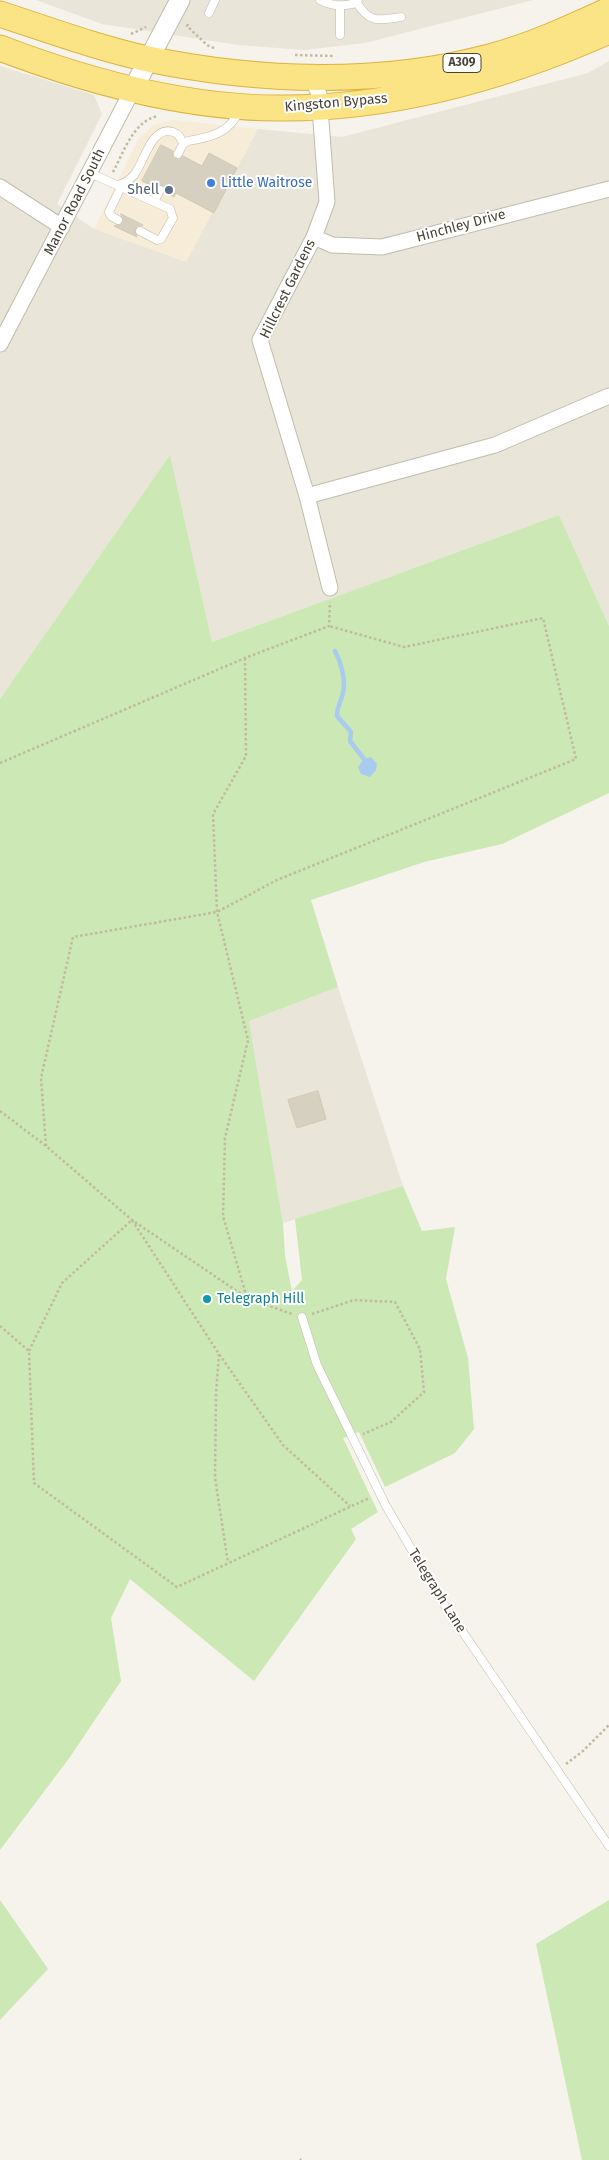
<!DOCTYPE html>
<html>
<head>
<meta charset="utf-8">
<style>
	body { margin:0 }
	canvas { display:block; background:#f5f3eb }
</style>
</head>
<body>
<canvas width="609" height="2160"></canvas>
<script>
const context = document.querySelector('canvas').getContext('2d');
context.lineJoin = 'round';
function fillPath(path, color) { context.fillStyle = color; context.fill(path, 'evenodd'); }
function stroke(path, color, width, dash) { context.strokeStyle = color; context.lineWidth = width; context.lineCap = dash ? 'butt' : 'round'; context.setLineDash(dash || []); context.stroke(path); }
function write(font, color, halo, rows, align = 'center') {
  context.font = font + ' "Fira Sans",sans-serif'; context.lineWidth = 4; context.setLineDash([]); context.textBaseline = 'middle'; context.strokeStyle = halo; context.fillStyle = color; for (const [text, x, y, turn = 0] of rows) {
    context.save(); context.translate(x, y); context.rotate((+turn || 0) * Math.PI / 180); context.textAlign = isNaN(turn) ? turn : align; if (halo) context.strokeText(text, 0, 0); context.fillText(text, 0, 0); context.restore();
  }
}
fillPath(new Path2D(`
	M36 0H533L365 43 304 50 238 45 102 24Z
	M609 61V626L559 515 212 642 170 455 0 699V66L94 95 102 114 57 204 94 229 237 168 258 129 342 137 588 73Z
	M338 987 403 1186 283 1223 249 1021Z`), '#e9e5d9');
fillPath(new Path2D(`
	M174 120 258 129 186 262 94 229 139 138 154 125Z`), '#f6ecd7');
fillPath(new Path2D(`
	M170 455 212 642 559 515 609 626V793L502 844 424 862 311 900 338 987 249 1021 283 1223 285 1256 292 1291 302 1280 295 1219 403 1186 422 1231 455 1227 446 1279 468 1358 474 1429 455 1453 385 1487 359 1432 343 1438 378 1512 351 1529 356 1539 254 1681 130 1579 111 1618 121 1681 70 1757 0 1850V699Z
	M0 1900 48 1969 0 2020Z
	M609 1900V2160H582L536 1944Z`), '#cbe8b5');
fillPath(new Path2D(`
	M371 757 377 764 376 770 370 777 361 774 358 767 364 759Z`), '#a9cbef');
stroke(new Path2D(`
	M335 651C341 662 346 680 343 693 341 702 337 706 337 716L351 732 350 741 364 759`), '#a9cbef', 4.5);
const building = new Path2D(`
	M161 145 173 151V157L176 159 183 156 202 166 209 153 237 168 214 213 176 193 174 197 165 192V187L162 185 155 187 142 181Z
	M121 214 143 225 135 229 137 237 114 226 123 222Z
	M318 1091 326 1119 297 1128 288 1100Z`);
fillPath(building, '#d6d0c0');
stroke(building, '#d1c9b3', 1);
const service = new Path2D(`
	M320 0C333 7 343 6 357 3L358 0
	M357 3C370 24 379 20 401 17
	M340 7V35
	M209 13 215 0
	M178 154 183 144 188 141C212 137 229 133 240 110
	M90 173 170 209 173 218 161 239 157 240 140 231
	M118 185C125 183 129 181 134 175 144 163 151 125 173 132 179 134 181 138 183 144
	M154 202 160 190
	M118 220 111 216 109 212 121 187
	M302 1317 317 1365 386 1506 443 1603 609 1846`);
const minor = new Path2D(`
	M306 78 315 85 319 94 327 202 314 237 260 340 307 496 330 588
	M0 187 62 227
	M314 237 332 245 382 247 609 189
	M0 344 133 89
	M307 496 495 445 609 396`);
const tertiary = new Path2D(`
	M133 89 180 0`);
const trunk = new Path2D(`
	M0 14C49 30 98 48 148 59 260 82 379 86 489 57 531 46 570 28 609 10
	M0 48C89 82 187 109 284 108 395 108 508 76 609 31`);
stroke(service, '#c0bcad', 9);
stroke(minor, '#c0bcad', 17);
stroke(tertiary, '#c0bcad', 21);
stroke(trunk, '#dbb33f', 27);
stroke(new Path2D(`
	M188 24 187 26 207 45 216 49
	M131 34 146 27
	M295 55 335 56
	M113 172C124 152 133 121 158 116
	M245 658 246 756 213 814 217 912 248 1040 225 1138 223 1216 247 1298
	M0 763 245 658 329 626 330 602
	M0 1111 46 1146 132 1220 247 1298 292 1314
	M46 1146 41 1078 73 937 217 912 277 880 576 759 543 618 404 647 329 626
	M312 1314 354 1300 395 1302 420 1349 424 1392 391 1422 363 1434
	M0 1326 29 1351 34 1483 177 1587 369 1498
	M29 1351 62 1283 132 1220 219 1354 283 1445 350 1506
	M219 1354 216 1394 215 1478 228 1563
	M566 1764 583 1751 609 1725
	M300 2159 301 2160`), '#c2b99f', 2.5, [2.5, 2.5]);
stroke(service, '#fff', 8);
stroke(minor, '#fff', 15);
stroke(tertiary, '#fff', 19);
stroke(trunk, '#fbe486', 25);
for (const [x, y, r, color] of [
	[211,183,5,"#3f7fe0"],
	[169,190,5,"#5c6f8a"],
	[207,1299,5,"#0f9aa8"]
]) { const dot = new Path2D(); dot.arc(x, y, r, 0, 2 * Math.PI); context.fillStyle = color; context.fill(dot); stroke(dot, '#fff', 2); }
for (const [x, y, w] of [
	[462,63,38]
]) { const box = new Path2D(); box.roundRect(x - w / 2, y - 9.5, w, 19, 4); context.fillStyle = '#fff'; context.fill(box); stroke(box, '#494438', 1); }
write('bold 12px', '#494438', null, [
	["A309",462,63]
]);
write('14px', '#494438', '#fff', [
	["Kingston Bypass",336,103,-5],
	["Manor Road South",75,202,-63],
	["Hinchley Drive",461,226,-15],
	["Hillcrest Gardens",288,289,-64],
	["Telegraph Lane",437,1591,58]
]);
write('14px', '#366cbe', '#fff', [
	["Little Waitrose",221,183]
], 'left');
write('14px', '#4e5e75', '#fff', [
	["Shell",159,190]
], 'right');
write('14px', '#0d838f', '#fff', [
	["Telegraph Hill",217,1299]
], 'left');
</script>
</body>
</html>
